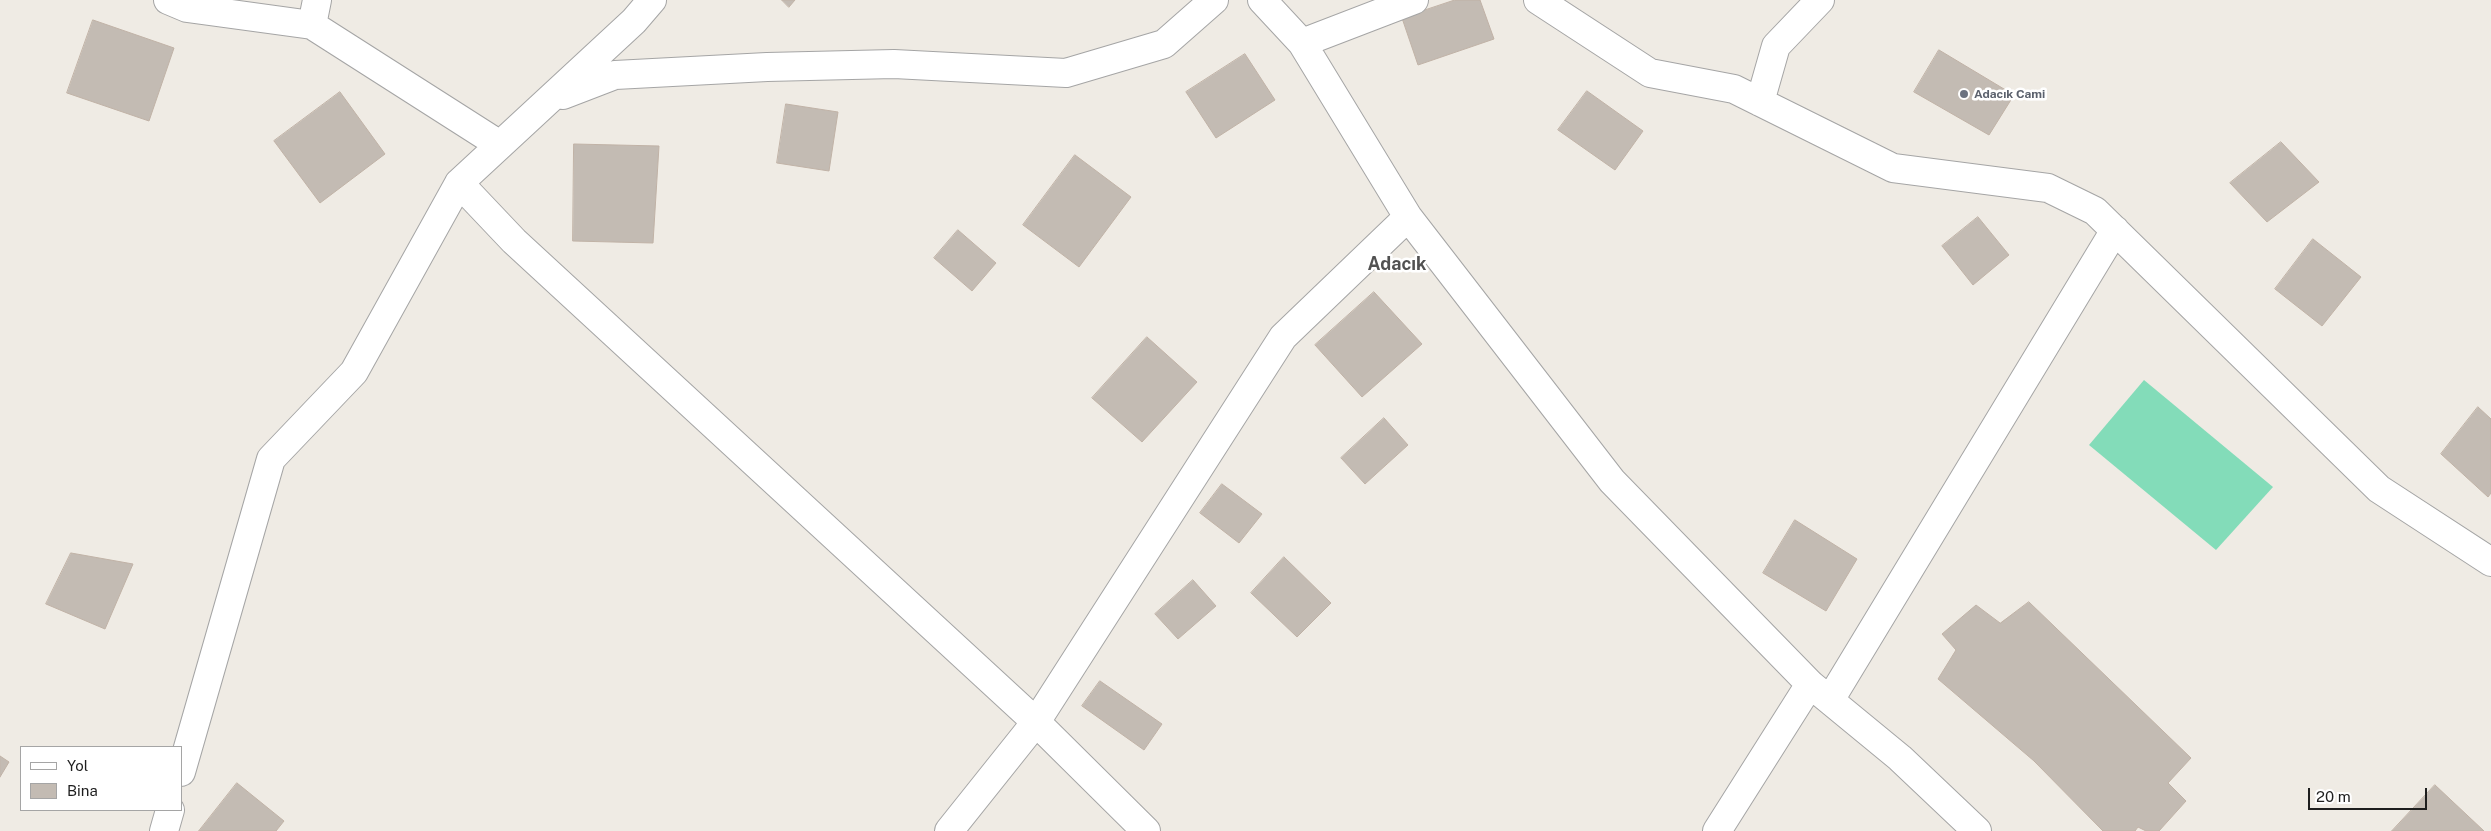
<!DOCTYPE html>
<html>
<head>
<meta charset="utf-8">
<style>
	body { margin:0 }
	#map { position:relative; width:2491px; height:831px; overflow:hidden; background:#efebe4; font-family:"Public Sans",sans-serif }
	canvas { display:block }
	.legend { position:absolute; left:20px; top:746px; width:162px; height:65px; box-sizing:border-box; background:#fff; border:1px solid #a5a5a5; margin:0; padding:6px 9px; list-style:none; font-size:15px; color:#1e1e1e }
	.legend li { display:flex; align-items:center; gap:10px; height:25px }
	.legend b { width:25px; border:1px solid #a5a5a5 }
	.scale { position:absolute; left:2308px; top:788px; width:119px; height:22px; box-sizing:border-box; border:2px solid #1e1e1e; border-top:0; padding-left:6px; font-size:15px; line-height:18px; white-space:nowrap; color:#1e1e1e; -webkit-text-stroke:4px #fff; paint-order:stroke }
</style>
</head>
<body>
<div id="map">
<canvas width="2491" height="831"></canvas>
<ul class="legend">
<li><b style="height:6px;background:#fff"></b>Yol</li>
<li><b style="height:14px;background:#c3bbb3"></b>Bina</li>
</ul>
<div class="scale">20 m</div>
</div>
<script>
const context = document.querySelector('canvas').getContext('2d');
context.lineJoin = 'round';
function fillPath(path, color) { context.fillStyle = color; context.fill(path, 'evenodd'); }
function stroke(path, color, width, dash) { context.strokeStyle = color; context.lineWidth = width; context.lineCap = dash ? 'butt' : 'round'; context.setLineDash(dash || []); context.stroke(path); }
function write(font, color, halo, rows, align = 'center') {
  context.font = font + ' "Public Sans",sans-serif'; context.lineWidth = 5; context.setLineDash([]); context.textBaseline = 'middle'; context.strokeStyle = halo; context.fillStyle = color; for (const [text, x, y, turn = 0] of rows) {
    context.save(); context.translate(x, y); context.rotate((+turn || 0) * Math.PI / 180); context.textAlign = isNaN(turn) ? turn : align; if (halo) context.strokeText(text, 0, 0); context.fillText(text, 0, 0); context.restore();
  }
}
fillPath(new Path2D(`
	M2144 380 2273 487 2216 550 2089 445Z`), '#83dcb9');
const building = new Path2D(`
	M782 0H795L789 7Z
	M1455 0H1480L1494 39 1418 65 1402 18Z
	M93 20 174 48 149 121 67 93Z
	M1939 50 2014 95 1989 135 1914 92Z
	M1245 54 1275 100 1216 138 1186 92Z
	M1587 91 1643 131 1615 170 1558 130Z
	M340 92 385 154 320 203 274 141Z
	M786 104 838 112 829 171 777 163Z
	M2281 142 2319 182 2267 222 2230 183Z
	M574 144 659 146 653 243 573 241Z
	M1075 155 1131 197 1079 267 1023 225Z
	M1978 217 2009 255 1973 285 1942 246Z
	M958 230 996 263 972 291 934 258Z
	M2313 239 2361 277 2322 326 2275 289Z
	M1374 292 1422 344 1362 397 1315 345Z
	M1147 337 1197 382 1142 442 1092 398Z
	M2478 407 2491 419V493L2488 497 2441 454Z
	M1384 418 1408 445 1365 484 1341 458Z
	M1222 484 1262 514 1239 543 1200 513Z
	M1795 520 1857 559 1826 611 1763 573Z
	M71 553 133 564 105 629 46 604Z
	M1284 557 1331 603 1297 637 1251 593Z
	M1193 580 1216 606 1178 639 1155 614Z
	M2029 602 2191 758 2168 783 2186 801 2159 831H2146L2138 827 2135 831H2103L2034 761 1938 679 1956 650 1942 634 1976 605 2000 623Z
	M1100 681 1162 724 1144 750 1082 706Z
	M0 756 9 762 0 777Z
	M237 783 284 821 276 831H199Z
	M2435 785 2484 831H2392Z`);
fillPath(building, '#c3bbb3');
stroke(building, '#c0b2a6', 1);
const minor = new Path2D(`
	M168 0 187 8 312 25
	M317 0 312 25 500 145
	M1262 0 1302 43 1408 217 1612 481 1810 684 1900 758 1977 831
	M1538 0 1650 73 1734 89 1893 168 2048 188 2095 211 2379 489 2491 562
	M1302 43 1414 0
	M563 95 615 75 767 67 894 64 1066 73 1164 44 1214 0
	M1760 102 1776 46 1820 0
	M459 183 514 241 1036 722 1146 831
	M1830 700 2115 230
	M181 772 271 459 354 372 459 183 634 21 652 0
	M164 831 170 810
	M949 831 1036 722 1283 337 1408 217
	M1717 831 1810 684`);
stroke(minor, '#a5a5a5', 30);
stroke(minor, '#fff', 28);
for (const [x, y, r, color] of [
	[1964,94,5,"#6b7280"]
]) { const dot = new Path2D(); dot.arc(x, y, r, 0, 2 * Math.PI); context.fillStyle = color; context.fill(dot); stroke(dot, '#fff', 2); }
write('bold 12px', '#5b616d', '#fff', [
	["Adacık Cami",1974,94]
], 'left');
write('bold 18px', '#515151', '#fff', [
	["Adacık",1397,264]
]);
</script>
</body>
</html>
